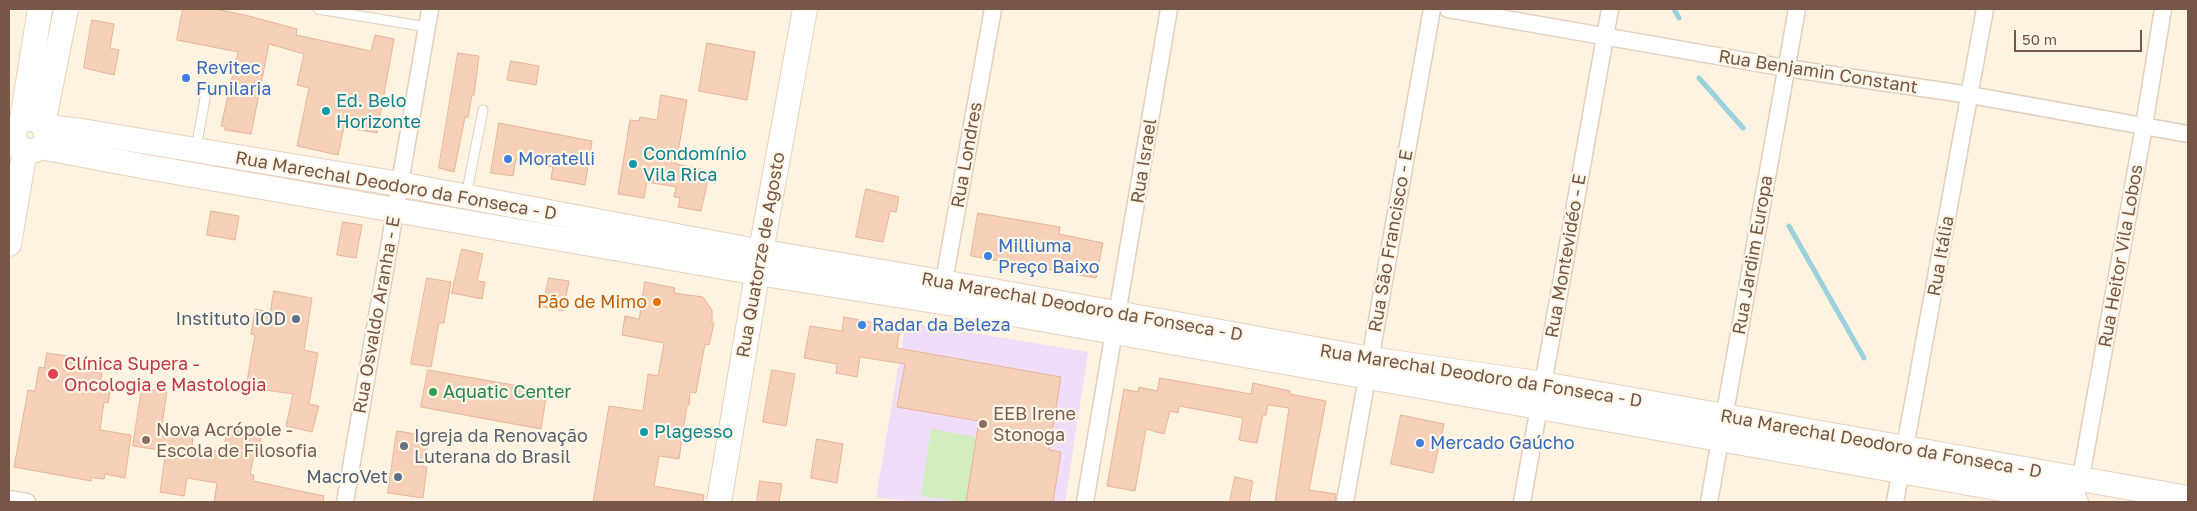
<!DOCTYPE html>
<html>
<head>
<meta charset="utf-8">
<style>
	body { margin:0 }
	#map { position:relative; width:2197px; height:511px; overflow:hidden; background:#fef2e1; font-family:"Golos Text",sans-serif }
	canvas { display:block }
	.frame { position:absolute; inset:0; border:10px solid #765746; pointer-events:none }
	.scale { position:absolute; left:2014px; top:30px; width:128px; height:22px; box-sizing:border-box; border:2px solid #765746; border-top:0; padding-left:6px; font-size:15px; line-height:18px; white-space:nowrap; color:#765746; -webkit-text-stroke:4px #fff6e8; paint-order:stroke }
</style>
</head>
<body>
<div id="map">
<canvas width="2197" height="511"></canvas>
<div class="frame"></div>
<div class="scale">50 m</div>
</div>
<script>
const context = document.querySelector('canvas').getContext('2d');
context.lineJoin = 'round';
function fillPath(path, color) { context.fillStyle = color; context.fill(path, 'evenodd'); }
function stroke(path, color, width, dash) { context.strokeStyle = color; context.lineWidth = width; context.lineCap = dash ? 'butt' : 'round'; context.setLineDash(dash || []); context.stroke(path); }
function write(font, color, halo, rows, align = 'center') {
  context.font = font + ' "Golos Text",sans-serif'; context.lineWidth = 4.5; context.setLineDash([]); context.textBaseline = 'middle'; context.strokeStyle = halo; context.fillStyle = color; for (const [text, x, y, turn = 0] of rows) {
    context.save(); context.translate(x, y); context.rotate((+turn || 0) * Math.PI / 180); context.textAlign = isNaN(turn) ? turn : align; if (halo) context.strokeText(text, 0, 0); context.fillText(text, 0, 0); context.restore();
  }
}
fillPath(new Path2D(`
	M906 322 1088 352 1065 502H912L876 497Z`), '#efddfa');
fillPath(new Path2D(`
	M931 429 976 437 966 502 921 496Z`), '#d1ecbe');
stroke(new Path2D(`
	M1674 9 1679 18
	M1699 78 1743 128
	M1789 226 1864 358`), '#9ad1da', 5);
const building = new Path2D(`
	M183 9H215L245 15 297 29 296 35 371 51 375 35 394 39 377 133 344 127 338 155 297 146 309 88 297 85 304 54 269 44 251 134 225 130V127L221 126 238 52 177 40Z
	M92 20 114 24 110 48 119 50 114 75 84 68Z
	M707 43 755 52 747 100 699 91Z
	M458 53 479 56 474 95H472L468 117H465L454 172 439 168Z
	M511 61 539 66 536 85 507 80Z
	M661 95 687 100 676 164 710 171 701 211 678 207 680 198 674 197 676 187 647 182 644 198 618 194 630 120 639 121 640 117 657 120Z
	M499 123 592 141 585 185 551 179 553 167 516 159 513 176 491 173Z
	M866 189 899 197 896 212 890 211 883 242 856 237Z
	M211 211 239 216 235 240 207 235Z
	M978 213 1060 227 1059 234 1103 243 1096 278 971 256Z
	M343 222 362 225 356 258 337 255Z
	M462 249 483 254 477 281 485 282 482 299 452 293Z
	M427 278 451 282 444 323H439L431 367 411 364Z
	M549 278 569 281 563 311 543 307Z
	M645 282 675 288 674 293 703 297 712 310V323H714L709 345 705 344 696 393 690 392 689 405H687L679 459 659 456 654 486 704 495 703 502H593L609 406 643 411 648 374 658 376 664 343 622 335 625 316 639 319Z
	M274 291 312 298 304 350 318 353 309 404 319 406 312 432 286 426 293 394 246 387 255 335 251 334 255 309 270 312Z
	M844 317 900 328 897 348 1061 377 1049 450 1061 452 1053 502H966L979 421 897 407 905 364 860 357 857 377 836 373 837 364 804 358 810 326 842 331Z
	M47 353 83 358 82 370 102 373 101 380 112 382 108 403 104 402 100 430 131 435 125 478 105 474 104 479 94 478H91V481L14 467 28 390 35 391 39 367 44 368Z
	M428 370 547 391 541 429 421 407Z
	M772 370 795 374 786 426 763 422Z
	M1160 378 1251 394 1253 383 1290 391V394L1326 401 1309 490 1336 494 1335 502H1275L1289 408 1268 405 1266 415H1263L1257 443 1239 440 1243 418 1179 406 1178 413 1170 411 1164 434 1146 429 1135 491 1107 486 1124 389 1138 392 1139 387 1157 391Z
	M142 388 167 392 161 431 193 435 192 447 223 452 228 426 262 432 259 447 256 446 250 474 254 475 253 481 324 496 323 502H214L217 483 187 478 184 496 160 492 166 451 133 446Z
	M1401 415 1444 424 1433 473 1391 464Z
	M397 431 428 436 423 467H427L423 498 388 493Z
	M817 439 843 444 837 483 811 478Z
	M1235 477 1253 481 1249 502H1230Z
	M760 481 782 484 779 502H757Z`);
fillPath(building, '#f5cfb7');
stroke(building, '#e8b496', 1);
const lane = new Path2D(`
	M318 9 427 27
	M196 149 207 87
	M466 196 483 110`);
const street = new Path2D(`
	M1448 9 1786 68 1970 95 2188 134
	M942 292 993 9
	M2079 488 2144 126 2163 9
	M9 499 27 502
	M345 502 430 9
	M1085 502 1169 9
	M1345 502 1432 9
	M1522 502 1610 9
	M1709 502 1797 9
	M1895 502 1985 9`);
const secondary = new Path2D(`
	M14 135a16 16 0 1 1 32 0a16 16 0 1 1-32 0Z
	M22 120 40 9
	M43 124 66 9
	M45 127 82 131 399 184 746 249 977 288 1370 359 1543 384 2188 498
	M41 147 147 167 758 273 973 307 2076 502
	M9 244 25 150
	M719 502 761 251 805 9`);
stroke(lane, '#e2cebc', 11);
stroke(street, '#e2cebc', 19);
stroke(secondary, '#ead1bc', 26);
stroke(lane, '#fff', 9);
stroke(street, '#fff', 16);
stroke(secondary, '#fff', 24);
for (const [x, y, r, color] of [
	[186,78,5,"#3f7fe0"],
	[326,111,5,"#0f9aa8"],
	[508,159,5,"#3f7fe0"],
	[633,164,5,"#0f9aa8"],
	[988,256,5,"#3f7fe0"],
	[657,302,5,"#e8710a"],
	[296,319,5,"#5c6f8a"],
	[862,325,5,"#3f7fe0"],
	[53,374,6,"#e0444e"],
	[433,392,5,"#2e9e5b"],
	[983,424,5,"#8d6e63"],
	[644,432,5,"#0f9aa8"],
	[146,440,5,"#8d6e63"],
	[1420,443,5,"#3f7fe0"],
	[404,446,5,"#6b7280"],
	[398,477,5,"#5c6f8a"]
]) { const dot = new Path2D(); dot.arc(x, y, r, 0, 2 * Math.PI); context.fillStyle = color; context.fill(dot); stroke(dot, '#fff6e8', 2); }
write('18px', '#366cbe', '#fff6e8', [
	["Revitec",196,68],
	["Funilaria",196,89],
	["Moratelli",518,159],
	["Milliuma",998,246],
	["Preço Baixo",998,267],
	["Radar da Beleza",872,325],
	["Mercado Gaúcho",1430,443]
], 'left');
write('18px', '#765746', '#fff6e8', [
	["Rua Benjamin Constant",1818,72,9],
	["Rua Londres",967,155,-80],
	["Rua Israel",1144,161,-81],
	["Rua Marechal Deodoro da Fonseca - D",396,186,10],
	["Rua São Francisco - E",1391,241,-80],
	["Rua Quatorze de Agosto",761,255,-80],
	["Rua Jardim Europa",1753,255,-80],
	["Rua Montevidéo - E",1566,256,-80],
	["Rua Itália",1941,256,-80],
	["Rua Heitor Vila Lobos",2121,256,-80],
	["Rua Marechal Deodoro da Fonseca - D",1082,307,10],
	["Rua Osvaldo Aranha - E",377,315,-80],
	["Rua Marechal Deodoro da Fonseca - D",1481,376,9],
	["Rua Marechal Deodoro da Fonseca - D",1881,444,10]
]);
write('18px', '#0d838f', '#fff6e8', [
	["Ed. Belo",336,101],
	["Horizonte",336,122],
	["Condomínio",643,154],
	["Vila Rica",643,175],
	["Plagesso",654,432]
], 'left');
write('18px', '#c56008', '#fff6e8', [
	["Pão de Mimo",647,302]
], 'right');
write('18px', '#4e5e75', '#fff6e8', [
	["Instituto IOD",286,319],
	["MacroVet",388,477]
], 'right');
write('18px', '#be3a42', '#fff6e8', [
	["Clínica Supera -",64,364],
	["Oncologia e Mastologia",64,385]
], 'left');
write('18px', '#27864d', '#fff6e8', [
	["Aquatic Center",443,392]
], 'left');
write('18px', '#785e54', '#fff6e8', [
	["EEB Irene",993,414],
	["Stonoga",993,435],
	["Nova Acrópole -",156,430],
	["Escola de Filosofia",156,451]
], 'left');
write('18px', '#5b616d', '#fff6e8', [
	["Igreja da Renovação",414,436],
	["Luterana do Brasil",414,457]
], 'left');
</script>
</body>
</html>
